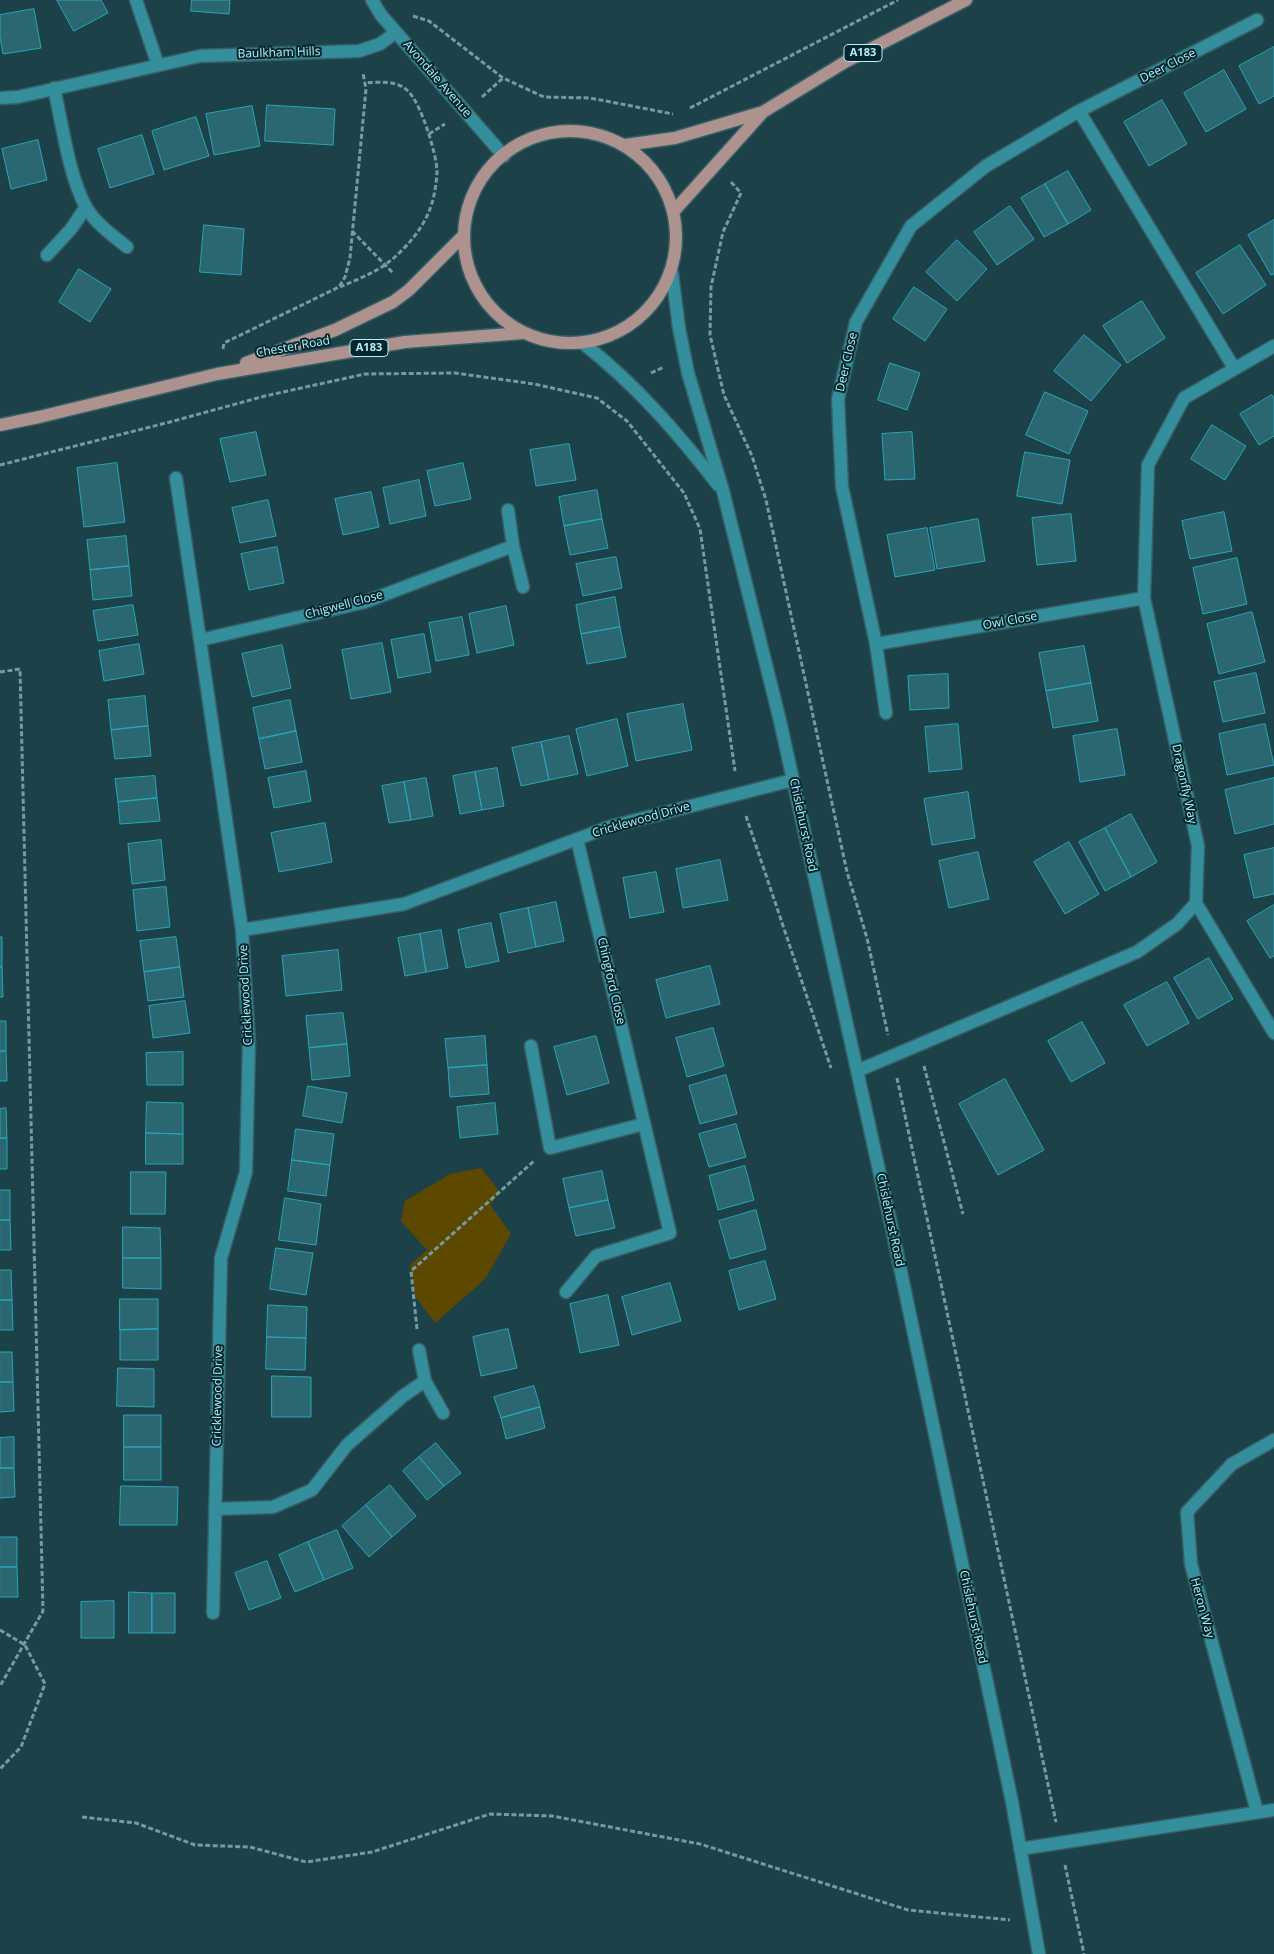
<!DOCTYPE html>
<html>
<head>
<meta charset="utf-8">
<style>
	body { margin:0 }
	canvas { display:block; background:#1d4148 }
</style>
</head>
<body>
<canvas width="1274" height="1954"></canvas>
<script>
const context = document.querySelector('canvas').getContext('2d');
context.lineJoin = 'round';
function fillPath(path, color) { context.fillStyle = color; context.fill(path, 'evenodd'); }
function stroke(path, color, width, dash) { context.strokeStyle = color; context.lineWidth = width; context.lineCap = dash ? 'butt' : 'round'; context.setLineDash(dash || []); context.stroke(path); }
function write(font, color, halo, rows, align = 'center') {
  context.font = font + ' "Open Sans",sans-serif'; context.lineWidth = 4; context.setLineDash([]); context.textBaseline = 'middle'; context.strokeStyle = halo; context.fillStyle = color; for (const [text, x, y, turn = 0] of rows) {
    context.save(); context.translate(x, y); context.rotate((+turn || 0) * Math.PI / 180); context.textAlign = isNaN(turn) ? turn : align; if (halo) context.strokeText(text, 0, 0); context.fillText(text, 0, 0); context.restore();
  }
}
fillPath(new Path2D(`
	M481 1168 500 1192 490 1205 511 1234 485 1279 435 1323 415 1296 410 1265 427 1250 401 1221 405 1201 450 1174Z`), '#5d4800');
const building = new Path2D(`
	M57 0H101L108 13 74 31Z
	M192 0H230L229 14 191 11Z
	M34 9 41 48 3 54 0 37V15Z
	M1274 47V96L1259 104 1239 66Z
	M1224 70 1246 109 1206 132 1184 93Z
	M1162 100 1187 144 1149 166 1124 122Z
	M267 105 335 109 333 145 265 141Z
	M252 106 260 146 214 155 206 114Z
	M196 117 209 156 164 170 152 131Z
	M142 135 154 174 110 188 98 149Z
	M38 140 47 180 11 189 2 149Z
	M1068 171 1091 210 1068 224 1045 184Z
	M1045 184 1068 224 1044 237 1021 198Z
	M1010 206 1034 239 997 265 974 232Z
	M1274 220V274L1271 275 1248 235Z
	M204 225 244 229 241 275 200 272Z
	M957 240 987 269 957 301 926 272Z
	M1240 245 1266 285 1223 314 1196 273Z
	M79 269 111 289 90 322 59 302Z
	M914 287 947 309 925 341 893 319Z
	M1142 301 1165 338 1127 363 1103 326Z
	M1084 335 1121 365 1091 401 1054 371Z
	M890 363 920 373 907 410 878 400Z
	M1045 392 1088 411 1069 454 1026 435Z
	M1272 395 1274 399V436L1259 445 1240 414Z
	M1212 425 1246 446 1225 480 1191 459Z
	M256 432 266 475 230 482 220 439Z
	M912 432 915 479 885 480 882 434Z
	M569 444 576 480 536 486 530 450Z
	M1025 452 1070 460 1062 504 1017 496Z
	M117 463 125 522 84 527 77 468Z
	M463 463 471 499 435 506 427 471Z
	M419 480 426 516 390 524 383 488Z
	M597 490 602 519 564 526 559 497Z
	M371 492 379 527 343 535 335 499Z
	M268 500 276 536 240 543 232 508Z
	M1224 512 1232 551 1190 559 1182 521Z
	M1071 514 1076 561 1037 565 1032 518Z
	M602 519 608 548 570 555 564 526Z
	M978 519 985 561 937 569 930 528Z
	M927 528 935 570 895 577 887 535Z
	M126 536 129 566 90 570 87 540Z
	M277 547 284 583 249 590 241 554Z
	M616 557 622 588 583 596 576 564Z
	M1237 558 1247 604 1203 614 1193 568Z
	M129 566 132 596 93 600 90 570Z
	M615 597 620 627 581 634 576 605Z
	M133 605 138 635 98 641 93 611Z
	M506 606 514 645 477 653 469 614Z
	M1252 612 1265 662 1219 674 1207 624Z
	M462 617 469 655 436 661 429 623Z
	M620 627 626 657 587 664 581 634Z
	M424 634 431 672 398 678 391 640Z
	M382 643 391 692 351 699 342 650Z
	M139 644 144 674 104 681 99 651Z
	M282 645 291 688 252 697 242 654Z
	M1084 646 1091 683 1046 691 1039 653Z
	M1256 673 1265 713 1223 722 1214 682Z
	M948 674 949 708 910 710 908 676Z
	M1091 683 1098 721 1053 728 1046 691Z
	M145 696 148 726 111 730 108 700Z
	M290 700 296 731 259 739 253 708Z
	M683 704 692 750 636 761 627 714Z
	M617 719 628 766 587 776 576 729Z
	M958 724 962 769 929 772 925 727Z
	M1265 724 1274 765 1227 775 1219 734Z
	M148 726 151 756 115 759 111 730Z
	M1117 729 1125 775 1080 782 1073 736Z
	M296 731 302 762 265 769 259 739Z
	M569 736 578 774 549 780 541 742Z
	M541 742 549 780 521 786 512 748Z
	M497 768 504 806 482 810 475 772Z
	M306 771 311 801 274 808 268 778Z
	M475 772 482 810 460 814 453 776Z
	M155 776 157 798 118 802 115 779Z
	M426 778 433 816 411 820 404 782Z
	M1274 778V824L1235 834 1225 790Z
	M404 782 411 820 389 823 382 786Z
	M968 792 975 838 932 845 924 799Z
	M157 798 160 821 120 824 118 802Z
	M1131 814 1157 862 1131 877 1105 828Z
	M325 823 332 862 279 872 271 833Z
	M1105 828 1131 877 1105 891 1079 842Z
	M161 840 165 880 132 884 128 844Z
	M1069 842 1099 894 1065 914 1034 862Z
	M1274 848V894L1254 898 1244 855Z
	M978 852 989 899 949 908 939 861Z
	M720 860 728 900 683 908 676 869Z
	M656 872 664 912 630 918 623 878Z
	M166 887 170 927 137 931 133 890Z
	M556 902 564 941 536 947 528 908Z
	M1274 905V956L1270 958 1247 921Z
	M528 908 536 947 508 953 500 914Z
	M491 923 499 961 466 968 458 930Z
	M441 930 448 968 426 972 420 934Z
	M420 934 426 972 405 976 398 938Z
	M0 937H2V967H0Z
	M176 937 180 967 144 972 140 941Z
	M338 950 342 990 286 996 282 956Z
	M1209 958 1233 999 1198 1019 1174 978Z
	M710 966 720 1004 666 1018 656 980Z
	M0 967H2L3 997H0Z
	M180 967 184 997 148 1001 144 972Z
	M1167 982 1189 1023 1147 1046 1124 1005Z
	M185 1001 190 1033 153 1038 149 1006Z
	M343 1013 347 1044 309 1048 306 1016Z
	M0 1021H6V1051H0Z
	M1082 1022 1105 1063 1071 1082 1048 1041Z
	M713 1028 724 1066 687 1077 676 1038Z
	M485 1036 487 1065 448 1068 445 1039Z
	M596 1036 609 1083 567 1095 554 1047Z
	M347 1044 350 1076 312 1080 309 1048Z
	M0 1051H6L7 1081H0Z
	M183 1052V1085H147L146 1053Z
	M487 1065 489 1094 450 1097 448 1068Z
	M726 1075 737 1114 700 1124 689 1086Z
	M1005 1079 1044 1150 998 1175 959 1104Z
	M308 1086 347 1093 342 1123 303 1116Z
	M147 1102 183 1103V1134L146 1133Z
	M495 1103 498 1134 460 1138 457 1107Z
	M6 1108 7 1138H0V1109Z
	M736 1124 746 1157 709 1167 699 1134Z
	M296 1129 334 1134 330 1165 292 1160Z
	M146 1133 183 1134V1164H146Z
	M0 1138H7V1169H0Z
	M292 1160 330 1165 326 1196 288 1191Z
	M745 1166 754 1200 718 1210 709 1176Z
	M602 1171 608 1200 569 1208 563 1179Z
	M131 1172H166L165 1214H131Z
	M0 1190H10V1220H0Z
	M285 1198 321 1204 316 1245 279 1240Z
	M608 1200 615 1228 576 1236 569 1208Z
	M756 1210 766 1249 730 1259 719 1221Z
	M0 1220H10L11 1250H0Z
	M123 1227 160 1228 161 1258H123Z
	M276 1248 313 1253 306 1295 270 1289Z
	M123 1258H161V1289L123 1288Z
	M765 1261 776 1299 739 1310 729 1271Z
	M0 1270H11L12 1300H0Z
	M670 1283 681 1321 632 1335 622 1297Z
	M608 1295 619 1345 580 1353 570 1304Z
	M120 1299H158V1329L120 1330Z
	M0 1300H12L13 1330H0Z
	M268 1305 307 1307 306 1338 267 1337Z
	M158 1329V1360H120V1330Z
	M508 1329 517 1368 481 1376 473 1337Z
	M267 1337 306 1338 305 1370 266 1369Z
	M0 1352H12L13 1382H0Z
	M118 1368 154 1369V1407L117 1406Z
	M272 1376 311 1377V1417H272Z
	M0 1382H13L14 1411 0 1412Z
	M534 1386 540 1407 501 1418 494 1397Z
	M540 1407 545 1428 506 1439 501 1418Z
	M124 1415H161V1447H124Z
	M14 1437V1468H0V1438Z
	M436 1443 461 1473 444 1486 419 1457Z
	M124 1447H161V1480H124Z
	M419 1457 444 1486 427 1500 403 1471Z
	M0 1468H14L15 1497 0 1498Z
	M390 1485 416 1516 392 1537 366 1505Z
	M121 1486 178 1487 177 1525H120Z
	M366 1505 392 1537 369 1557 342 1526Z
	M337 1530 353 1568 324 1580 308 1542Z
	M0 1537H17V1567H0Z
	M308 1542 324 1580 295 1592 279 1555Z
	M267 1561 281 1598 249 1610 235 1573Z
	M0 1567H17L18 1597H0Z
	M129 1592 152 1593V1633H129Z
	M152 1593H175V1633H152Z
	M114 1601V1638H81V1602Z`);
fillPath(building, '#2a6771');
stroke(building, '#27a6b9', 1);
const street = new Path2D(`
	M136 0 158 65
	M372 0 381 15 504 156
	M54 88C62 123 69 177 86 207 95 223 112 235 127 247
	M0 98 18 97 200 56 359 51 380 44 396 32
	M1079 111 1234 368
	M47 255 71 229 86 207
	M672 273 679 328 688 373 723 491 780 721 892 1229 1012 1802 1039 1954
	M584 344C637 386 676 431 718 485
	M176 478 200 640
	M508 510 513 546 523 587
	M876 644 1144 598
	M886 713 876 644 842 487 838 399 856 322 911 226 986 166 1079 111 1257 20
	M1196 903 1274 1033
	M242 930 200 640 365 602 513 546
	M531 1046 550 1148 644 1124
	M857 1071 1137 952 1177 924 1196 903 1198 846 1144 598 1148 465 1184 398 1274 346
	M566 1292 596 1256 670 1233 577 839
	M419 1350 425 1381 443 1413
	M215 1509 273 1507 312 1490 347 1445 403 1396 425 1381
	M213 1613 221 1258 246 1172 249 1044 242 930 404 904 609 827 793 780
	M1257 1812 1191 1564 1187 1512 1232 1464 1274 1440
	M1020 1849 1274 1810`);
const primary = new Path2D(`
	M464 237a106 106 0 1 1 212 0a106 106 0 1 1-212 0Z
	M625 145 675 138 763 112 845 62 966 0
	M674 211 763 112
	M246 363 335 330 393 302 409 290 463 236
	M0 425 39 417 217 374 405 342 523 333`);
stroke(street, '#355f66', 15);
stroke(primary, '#355f66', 15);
stroke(new Path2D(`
	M413 16 429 21 503 78 544 97 590 98 673 114
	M482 97 503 78
	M690 108 898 0
	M429 134 445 124
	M731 182 741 193 723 232 711 287 710 335 724 395 752 456 766 500 847 872 867 938 888 1035
	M352 231 393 273
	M340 287C351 282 364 277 375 271 394 261 415 239 425 220 433 205 436 189 437 172 437 155 421 103 408 91 397 80 379 82 365 83
	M223 349 224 343 339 287 345 277 350 258 366 89 363 73
	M651 373 664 367
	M0 465 170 422 265 396 365 374 455 373 534 384 597 398 627 421 684 493 700 529 735 771
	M0 672 20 669 43 1611 0 1686
	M746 816 831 1068
	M924 1066 963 1214
	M897 1078 1056 1822
	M417 1329 411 1271 534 1161
	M0 1630 25 1645 45 1684 21 1747 0 1769
	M82 1817 136 1823 195 1845 250 1847 306 1862 372 1852 490 1814 552 1816 700 1844 908 1910 1010 1920
	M1065 1865 1084 1954`), '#709ca4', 3, [5, 2.5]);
stroke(street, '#358e9c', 12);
stroke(primary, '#ae928e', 12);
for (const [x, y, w] of [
	[863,53,38],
	[369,348,38]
]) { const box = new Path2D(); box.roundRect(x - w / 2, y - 8.5, w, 17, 4); context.fillStyle = '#01282e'; context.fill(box); stroke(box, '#bbeef7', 1); }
write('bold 11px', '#bbeef7', null, [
	["A183",863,53],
	["A183",369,348]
]);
write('12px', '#bbeef7', '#01282e', [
	["Baulkham Hills",279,53,-2],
	["Deer Close",1168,66,-27],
	["Avondale Avenue",437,79,49],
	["Chester Road",293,347,-10],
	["Deer Close",847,362,-77],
	["Chigwell Close",344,605,-15],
	["Owl Close",1010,621,-10],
	["Dragonfly Way",1184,784,78],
	["Cricklewood Drive",641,820,-16],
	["Chislehurst Road",803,825,78],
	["Chingford Close",611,981,77],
	["Cricklewood Drive",246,995,-93],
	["Chislehurst Road",890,1220,78],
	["Cricklewood Drive",218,1396,-89],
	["Heron Way",1202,1608,75],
	["Chislehurst Road",973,1617,78]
]);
</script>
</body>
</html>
